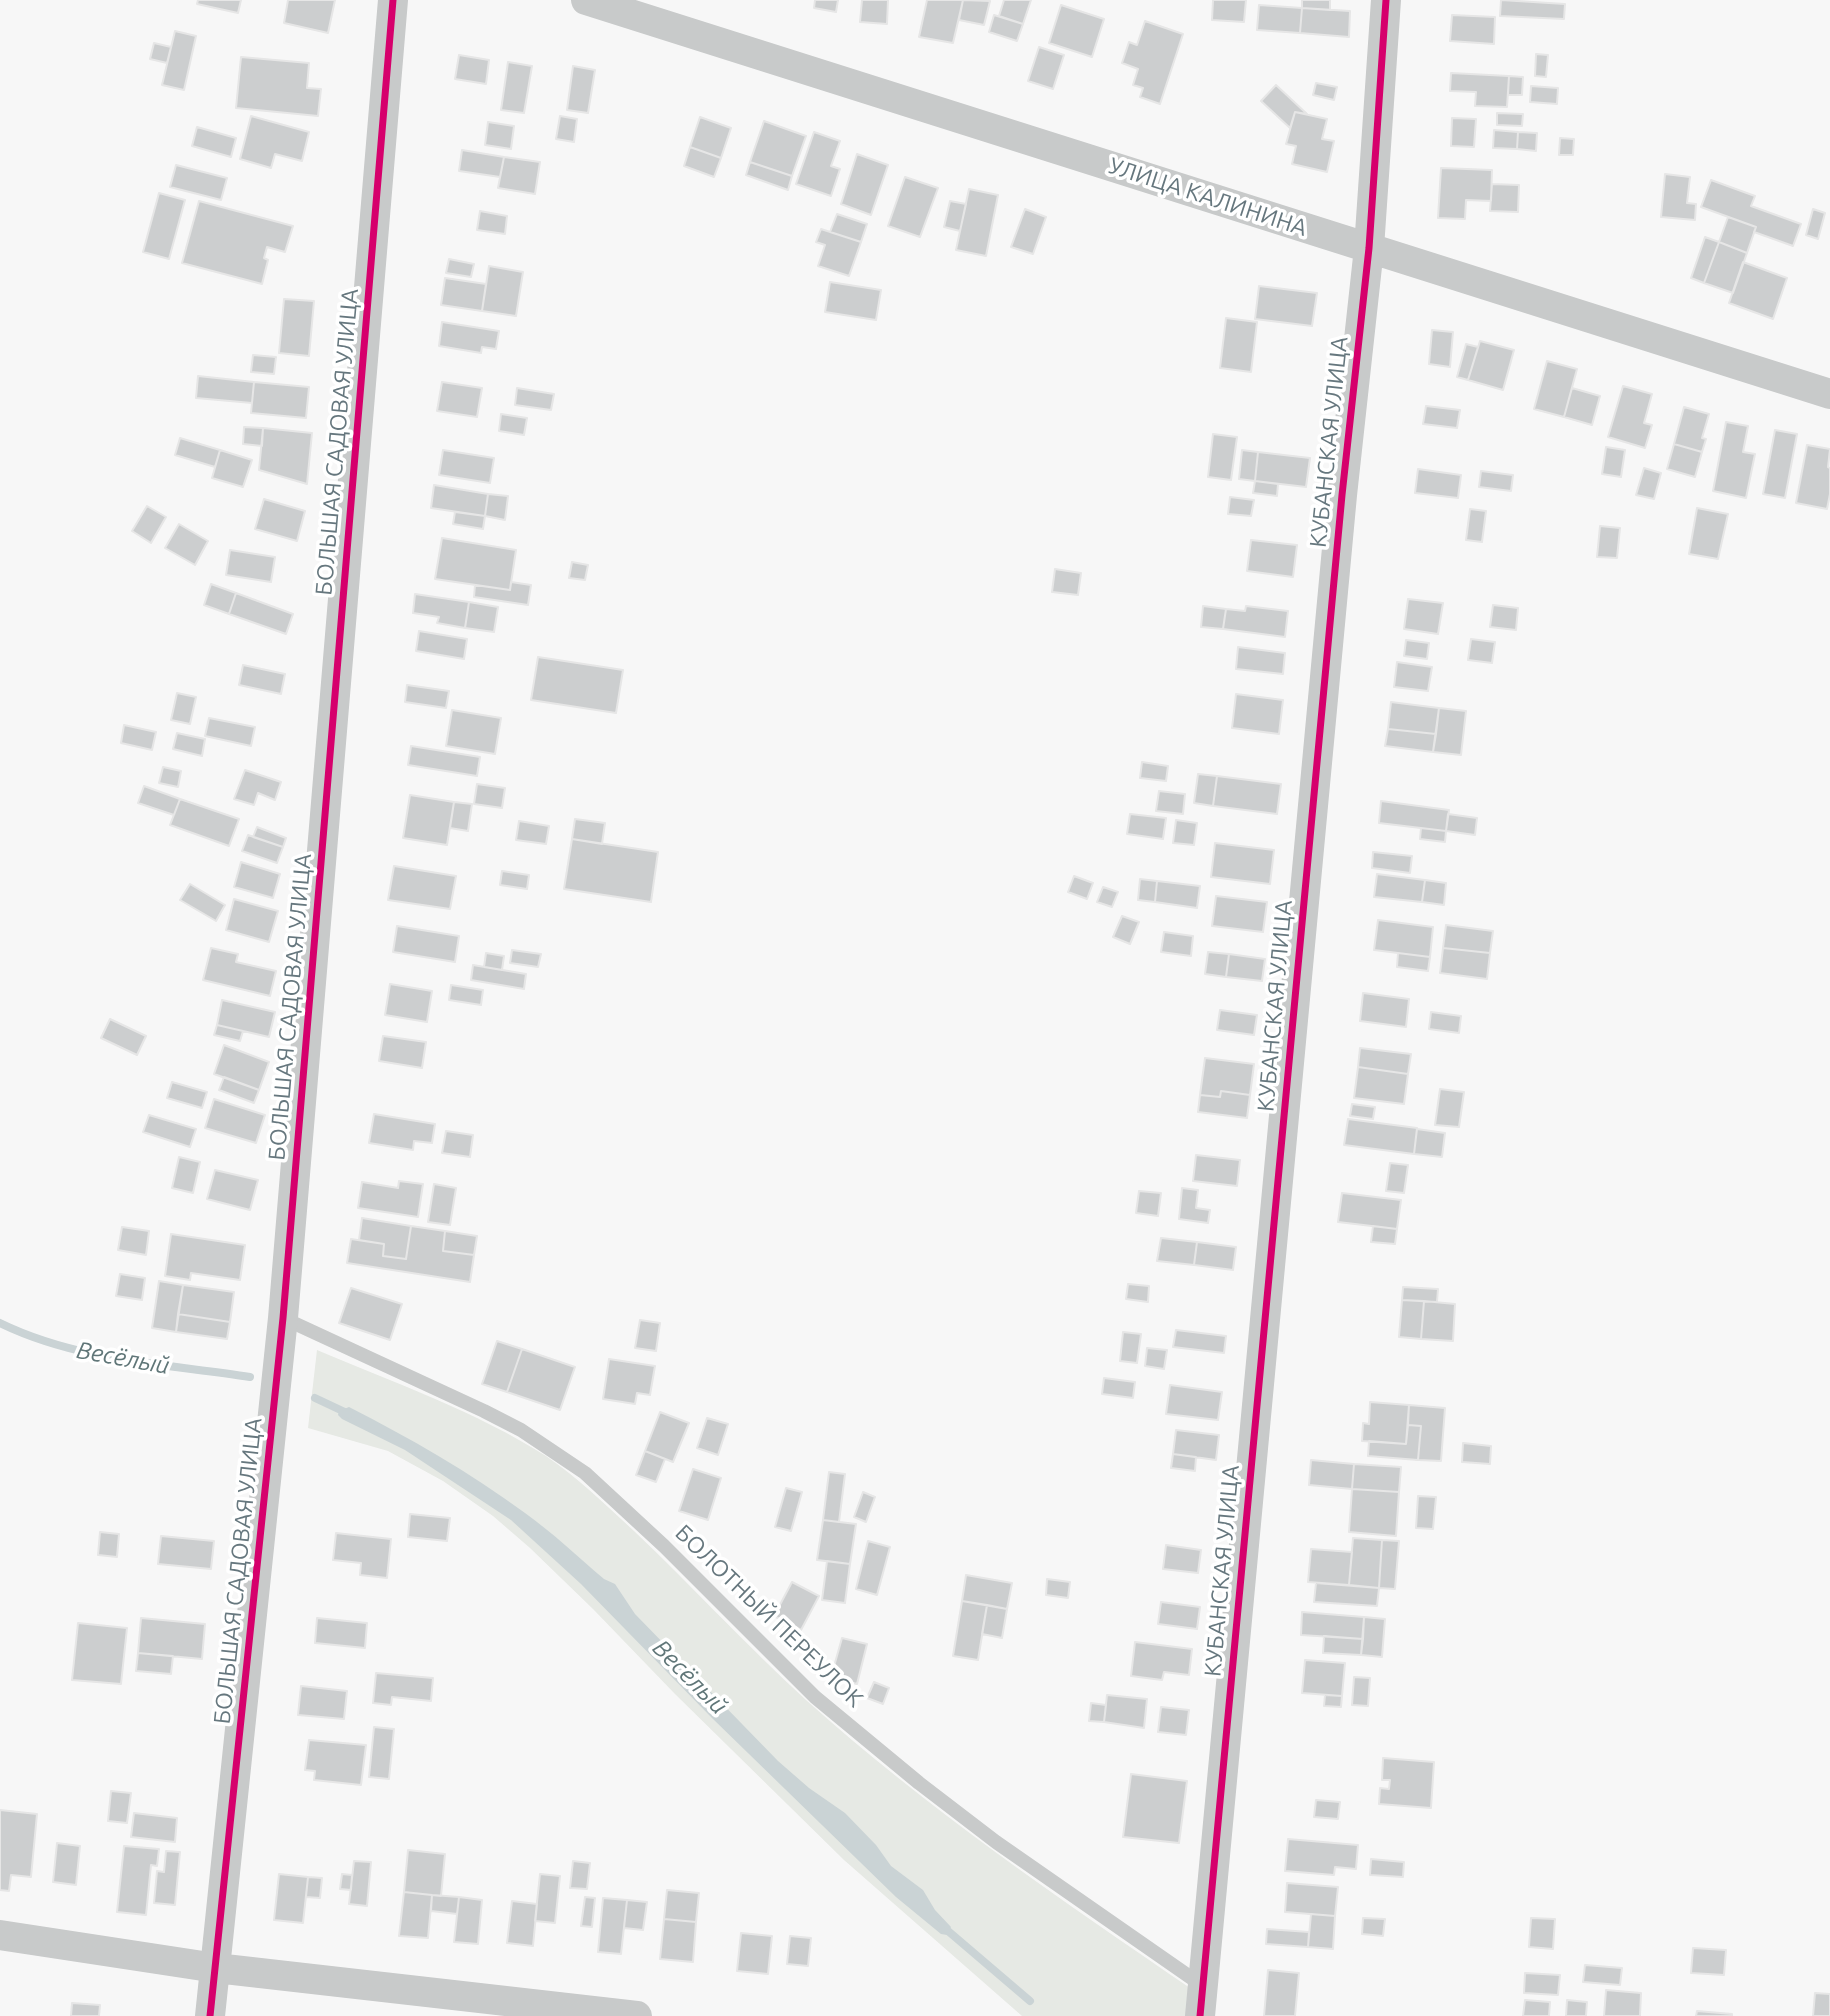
<!DOCTYPE html>
<html>
<head>
<meta charset="utf-8">
<style>
	body { margin:0 }
	canvas { display:block; background:#f7f7f7 }
</style>
</head>
<body>
<canvas width="1830" height="2016"></canvas>
<script>
const context = document.querySelector('canvas').getContext('2d');
context.lineJoin = 'round';
function fillPath(path, color) { context.fillStyle = color; context.fill(path, 'evenodd'); }
function stroke(path, color, width, dash) { context.strokeStyle = color; context.lineWidth = width; context.lineCap = dash ? 'butt' : 'round'; context.setLineDash(dash || []); context.stroke(path); }
function write(font, color, halo, rows, align = 'center') {
  context.font = font + ' Ubuntu,sans-serif'; context.lineWidth = 7; context.setLineDash([]); context.textBaseline = 'middle'; context.strokeStyle = halo; context.fillStyle = color; for (const [text, x, y, turn = 0] of rows) {
    context.save(); context.translate(x, y); context.rotate((+turn || 0) * Math.PI / 180); context.textAlign = isNaN(turn) ? turn : align; if (halo) context.strokeText(text, 0, 0); context.fillText(text, 0, 0); context.restore();
  }
}
fillPath(new Path2D(`
	M317 1350C393 1382 477 1412 546 1456 578 1478 606 1505 634 1531 692 1586 747 1646 806 1700 926 1808 1060 1899 1193 1990L1190 2016H1022L844 1860 675 1694 593 1609 530 1548 493 1516 443 1481 388 1451 308 1428Z`), '#e6e9e4');
fillPath(new Path2D(`
	M349 1407C410 1438 469 1472 525 1513 553 1533 578 1557 604 1579L615 1584 635 1614 778 1761 809 1788 845 1813 876 1845 891 1866 923 1890 935 1910 951 1927 947 1935 941 1934 896 1897 712 1718 581 1584 511 1520 405 1450 342 1419 338 1415 339 1411Z`), '#cad3d5');
stroke(new Path2D(`
	M0 1323C78 1361 166 1364 250 1377
	M315 1398 349 1414
	M941 1925 1030 2001`), '#cad3d5', 8);
const building = new Path2D(`
	M198 0H241L238 13 197 4Z
	M288 0H335L328 33 284 23Z
	M815 0H838L836 12 814 8Z
	M862 0H888L887 24 860 22Z
	M927 0H963L953 43 919 37Z
	M963 0 990 1 984 25 959 20Z
	M1004 0H1031L1023 24 999 16Z
	M1213 0H1246L1244 22 1212 20Z
	M1302 0H1330V10L1302 8Z
	M1501 0 1565 4 1564 19 1500 16Z
	M1061 5 1104 19 1092 57 1049 43Z
	M1259 5 1302 8 1300 33 1257 30Z
	M1302 8 1350 11 1349 37 1300 33Z
	M994 15 1023 24 1017 41 989 32Z
	M1452 15 1495 17 1494 44 1450 41Z
	M1145 21 1183 34 1160 104 1140 97 1143 88 1133 85 1138 69 1122 63 1129 42 1137 45Z
	M175 31 196 36 184 90 162 85Z
	M154 43 171 47 167 63 150 59Z
	M1039 47 1064 55 1053 89 1028 81Z
	M1536 54 1548 55 1546 77 1535 76Z
	M459 55 489 60 486 84 455 79Z
	M241 57 309 63 307 88 321 89 318 116 236 108Z
	M508 62 532 66 524 113 501 110Z
	M573 66 595 70 588 113 567 110Z
	M1451 73 1509 76 1507 107 1475 106 1476 92 1450 91Z
	M1509 76 1523 77 1522 95H1508Z
	M1316 83 1337 87 1334 100 1313 95Z
	M1276 85 1307 114 1295 112 1290 128 1261 101Z
	M1531 86 1558 88 1557 104 1530 102Z
	M1295 112 1327 119 1322 139 1334 141 1327 172 1292 164 1296 146 1286 144Z
	M1497 113 1523 114 1522 126 1497 125Z
	M251 116 309 132 302 161 275 154 271 168 240 159Z
	M560 116 577 119 574 142 556 139Z
	M700 117 731 128 721 158 690 147Z
	M1452 118 1476 119 1474 147 1451 146Z
	M764 121 806 136 792 176 750 162Z
	M488 122 514 126 511 149 485 145Z
	M197 127 236 138 231 157 192 146Z
	M1494 130 1518 132 1517 149 1493 148Z
	M814 132 840 141 831 166 840 169 831 196 796 184Z
	M1518 132 1537 133 1536 151 1517 149Z
	M1560 138 1574 139 1573 155H1559Z
	M690 147 721 158 714 177 684 166Z
	M462 150 504 157 500 177 459 171Z
	M857 154 888 165 871 215 841 204Z
	M504 157 540 162 535 194 498 188Z
	M750 162 792 176 788 190 746 175Z
	M176 165 227 178 221 200 170 187Z
	M1441 168 1492 170 1491 201 1466 200 1465 219 1438 218Z
	M1665 174 1690 177 1687 203 1696 204 1695 220 1661 217Z
	M905 177 938 188 920 237 888 226Z
	M1711 180 1755 196 1751 206 1801 224 1793 246 1754 232 1756 227 1701 207Z
	M1492 184 1519 185 1518 212 1490 211Z
	M969 189 998 195 986 256 956 250Z
	M159 193 185 200 169 259 143 252Z
	M199 201 293 226 285 252 267 247 264 258 268 260 262 284 182 263Z
	M950 201 966 204 960 231 944 227Z
	M1025 209 1046 217 1033 254 1011 247Z
	M1813 209 1825 213 1818 239 1806 235Z
	M480 211 507 216 505 234 477 230Z
	M837 214 867 224 861 242 830 232Z
	M1728 217 1756 227 1747 253 1719 242Z
	M821 229 861 242 849 276 818 266 825 245 816 242Z
	M1705 237 1719 242 1704 283 1691 278Z
	M1719 242 1747 253 1733 293 1704 283Z
	M449 259 474 264 471 277 446 273Z
	M1743 262 1787 278 1773 319 1729 303Z
	M489 266 523 272 516 316 482 311Z
	M445 278 486 284 482 311 441 305Z
	M830 282 881 290 876 320 825 312Z
	M1259 286 1317 293 1312 326 1255 319Z
	M284 299 314 301 309 356 279 353Z
	M1226 318 1257 322 1251 372 1220 368Z
	M442 322 499 331 496 349 482 347 481 353 439 346Z
	M1432 330 1453 332 1450 367 1429 364Z
	M1480 341 1514 350 1503 390 1468 380Z
	M1466 344 1478 347 1468 380 1457 377Z
	M253 355 276 357 274 374 251 372Z
	M1547 361 1577 369 1564 417 1534 409Z
	M198 376 254 382 252 403 196 398Z
	M254 382 309 387 306 418 251 413Z
	M442 382 482 388 477 417 437 411Z
	M1623 386 1652 394 1644 423 1652 425 1645 448 1608 437Z
	M517 388 554 394 551 410 515 405Z
	M1572 388 1600 396 1592 425 1564 417Z
	M1426 406 1460 410 1457 428 1423 424Z
	M1684 407 1709 414 1702 438 1706 439 1702 452 1674 444Z
	M501 414 527 418 524 435 499 431Z
	M1726 422 1748 426 1743 452 1755 454 1746 498 1713 491Z
	M244 427 263 428 262 446 243 444Z
	M263 428 312 433 307 484 259 470Z
	M1775 430 1797 434 1785 498 1763 494Z
	M1213 434 1237 437 1231 480 1208 477Z
	M180 438 220 450 215 467 175 455Z
	M1674 444 1702 452 1695 477 1667 469Z
	M1807 445 1830 449 1828 467 1830 468V494L1827 509 1796 503Z
	M1606 447 1625 450 1621 477 1602 474Z
	M220 450 252 460 243 487 212 478Z
	M443 450 494 458 490 483 439 475Z
	M1242 450 1258 452 1255 481 1239 479Z
	M1258 452 1310 458 1306 487 1255 481Z
	M1644 468 1661 473 1654 499 1636 495Z
	M1418 469 1461 475 1458 498 1415 493Z
	M1481 471 1513 475 1511 491 1479 487Z
	M1255 481 1278 484 1277 496 1253 493Z
	M434 485 488 494 485 516 431 508Z
	M488 494 508 496 505 520 485 516Z
	M1230 497 1254 500 1251 516 1228 514Z
	M264 499 305 511 297 541 255 529Z
	M147 506 166 517 151 543 132 531Z
	M1697 508 1728 514 1718 559 1689 554Z
	M1470 509 1486 511 1482 542 1466 540Z
	M455 512 485 516 483 529 453 524Z
	M179 524 208 541 195 565 165 548Z
	M1600 526 1620 528 1617 558 1597 557Z
	M442 538 516 550 510 590 435 579Z
	M1251 540 1297 545 1293 577 1247 571Z
	M230 550 275 557 271 582 226 575Z
	M572 562 588 565 585 580 569 578Z
	M1055 569 1081 573 1078 595 1052 592Z
	M511 582 531 585 528 605 474 597 475 585 510 590Z
	M211 584 236 593 229 614 204 605Z
	M236 593 293 614 286 634 229 614Z
	M415 594 469 602 465 628 437 623 439 617 413 613Z
	M1408 599 1443 603 1438 634 1404 629Z
	M469 602 498 607 494 632 465 628Z
	M1493 605 1518 608 1516 630 1490 627Z
	M1203 606 1226 609 1223 629 1201 627Z
	M1246 606 1288 611 1285 637 1223 629 1226 609 1245 611Z
	M419 631 467 639 464 659 416 651Z
	M1471 639 1495 642 1492 663 1468 660Z
	M1406 640 1429 643 1427 659 1404 656Z
	M1238 647 1285 653 1283 674 1236 669Z
	M538 657 623 670 616 713 531 700Z
	M1397 662 1432 667 1428 691 1394 687Z
	M243 665 285 674 281 694 239 685Z
	M407 685 449 691 446 708 405 702Z
	M177 693 196 697 190 724 171 720Z
	M1236 694 1283 700 1279 734 1232 728Z
	M1391 702 1439 708 1436 734 1388 729Z
	M1439 708 1466 711 1461 755 1433 752Z
	M452 710 501 718 495 754 446 746Z
	M209 718 255 727 251 746 205 736Z
	M124 725 156 732 152 750 121 743Z
	M1388 729 1436 734 1433 752 1385 746Z
	M177 733 205 739 202 756 173 749Z
	M411 746 480 757 477 776 408 765Z
	M1142 762 1168 766 1166 781 1140 778Z
	M163 767 181 771 178 787 159 783Z
	M245 770 281 782 275 800 258 793 254 805 234 799Z
	M1198 774 1217 776 1213 806 1194 803Z
	M1217 776 1281 784 1277 814 1213 806Z
	M477 784 505 788 502 808 474 804Z
	M144 786 180 799 174 815 138 803Z
	M1159 791 1185 794 1183 814 1156 811Z
	M410 795 454 802 447 845 403 838Z
	M180 799 239 819 229 846 170 825Z
	M1381 801 1449 810 1446 831 1379 823Z
	M454 802 472 804 468 831 450 828Z
	M1130 814 1166 818 1163 839 1127 834Z
	M1448 814 1477 818 1475 835 1446 831Z
	M575 819 605 823 602 844 572 839Z
	M1176 820 1197 823 1194 845 1173 843Z
	M519 821 549 826 546 844 516 840Z
	M257 827 286 838 283 847 253 837Z
	M1421 828 1446 831 1445 842 1420 839Z
	M248 835 283 847 277 863 242 851Z
	M572 839 658 852 651 902 564 889Z
	M1215 843 1274 850 1270 884 1211 877Z
	M1373 852 1412 856 1410 873 1372 868Z
	M241 862 280 874 273 898 234 887Z
	M394 866 456 876 450 909 388 900Z
	M502 871 529 875 527 889 500 885Z
	M1377 874 1425 880 1422 902 1374 897Z
	M1074 876 1093 883 1087 899 1068 892Z
	M1140 879 1157 881 1155 902 1138 900Z
	M1425 880 1446 883 1444 905 1422 902Z
	M1157 881 1200 886 1197 908 1155 902Z
	M190 884 225 905 216 921 180 900Z
	M1103 887 1118 892 1112 907 1097 902Z
	M1216 896 1267 902 1263 932 1212 926Z
	M234 899 278 911 269 942 226 930Z
	M1122 916 1139 922 1130 944 1113 937Z
	M1378 920 1433 927 1430 957 1374 950Z
	M1446 925 1493 931 1490 953 1443 948Z
	M397 926 459 936 455 962 393 952Z
	M1164 932 1193 936 1191 956 1161 952Z
	M211 948 238 954 236 962 276 971 270 996 203 980Z
	M1443 948 1490 953 1487 979 1440 973Z
	M512 950 541 954 538 967 510 963Z
	M1208 952 1229 954 1226 977 1205 974Z
	M486 953 504 956 502 970 484 967Z
	M1398 953 1430 957 1428 971 1397 967Z
	M1229 954 1265 959 1262 981 1226 977Z
	M473 965 526 974 524 989 471 980Z
	M390 984 432 991 427 1022 385 1015Z
	M451 985 483 990 481 1005 449 1000Z
	M1363 993 1409 999 1406 1027 1360 1021Z
	M222 1000 275 1012 269 1037 217 1025Z
	M1220 1010 1257 1015 1254 1035 1217 1030Z
	M1431 1012 1461 1016 1459 1033 1429 1029Z
	M110 1019 146 1036 137 1055 101 1038Z
	M217 1025 243 1031 240 1041 214 1035Z
	M383 1036 426 1042 422 1068 379 1061Z
	M224 1045 269 1062 259 1090 214 1074Z
	M1360 1048 1411 1054 1408 1074 1358 1067Z
	M1205 1058 1254 1064 1250 1095 1221 1091 1220 1097 1200 1095Z
	M1358 1067 1408 1074 1404 1104 1354 1098Z
	M224 1077 259 1090 254 1103 219 1090Z
	M172 1082 207 1092 202 1108 167 1098Z
	M1440 1089 1464 1092 1459 1127 1435 1125Z
	M1221 1091 1250 1095 1247 1118 1198 1112 1200 1095 1220 1097Z
	M214 1099 265 1115 256 1143 205 1128Z
	M1352 1104 1375 1107 1373 1119 1350 1116Z
	M374 1114 435 1124 432 1143 414 1141 413 1150 369 1143Z
	M149 1115 196 1129 190 1147 143 1132Z
	M1348 1119 1417 1128 1414 1154 1344 1145Z
	M1417 1129 1445 1133 1442 1157 1414 1154Z
	M446 1131 473 1135 470 1157 442 1153Z
	M1196 1155 1240 1160 1237 1186 1193 1181Z
	M179 1157 200 1162 193 1193 172 1188Z
	M1390 1163 1408 1165 1404 1193 1386 1191Z
	M215 1170 258 1180 250 1210 207 1199Z
	M399 1181 423 1184 418 1217 358 1208 362 1182 398 1188Z
	M434 1184 456 1188 450 1225 428 1222Z
	M1182 1188 1198 1190 1196 1208 1210 1210 1208 1223 1179 1219Z
	M1139 1191 1161 1193 1158 1216 1136 1213Z
	M1342 1193 1401 1200 1397 1229 1338 1222Z
	M362 1218 411 1226 406 1259 383 1256 384 1244 359 1240Z
	M411 1226 445 1231 443 1251 474 1255 470 1282 347 1263 351 1239 384 1244 383 1256 406 1259Z
	M1373 1226 1397 1229 1395 1244 1371 1242Z
	M122 1227 149 1231 146 1255 118 1250Z
	M445 1231 477 1236 474 1255 443 1251Z
	M171 1234 245 1245 240 1280 191 1273 190 1280 165 1276Z
	M1161 1238 1197 1242 1194 1265 1157 1261Z
	M1197 1242 1236 1247 1233 1270 1194 1265Z
	M120 1274 145 1278 142 1300 116 1296Z
	M159 1281 183 1285 176 1332 152 1328Z
	M1128 1284 1149 1286 1148 1302 1126 1299Z
	M183 1285 234 1292 230 1322 178 1314Z
	M1403 1287 1438 1289 1437 1302 1402 1300Z
	M351 1288 402 1304 390 1340 339 1323Z
	M1402 1300 1424 1301 1421 1339 1399 1337Z
	M1424 1301 1455 1304 1453 1341 1421 1339Z
	M178 1314 230 1322 227 1339 176 1332Z
	M640 1320 660 1323 656 1351 635 1348Z
	M1176 1330 1226 1336 1224 1353 1173 1347Z
	M1123 1332 1141 1334 1137 1363 1120 1361Z
	M497 1341 522 1349 507 1392 482 1384Z
	M1147 1348 1167 1350 1164 1369 1145 1366Z
	M522 1349 575 1367 560 1410 507 1392Z
	M609 1359 655 1366 650 1395 637 1393 635 1404 603 1399Z
	M1104 1378 1135 1382 1133 1398 1102 1394Z
	M1170 1385 1222 1392 1218 1420 1166 1414Z
	M1370 1402 1409 1405 1406 1444 1362 1441 1363 1423 1369 1424Z
	M1409 1405 1445 1408 1441 1461 1418 1460 1421 1426 1408 1425Z
	M660 1412 689 1423 673 1462 645 1451Z
	M707 1418 728 1424 718 1455 697 1448Z
	M1408 1425 1421 1426 1418 1460 1368 1456 1369 1441 1406 1444Z
	M1176 1430 1219 1435 1216 1460 1173 1454Z
	M1463 1443 1491 1446 1490 1464 1462 1462Z
	M645 1451 665 1459 656 1482 636 1475Z
	M1173 1454 1196 1457 1195 1471 1171 1468Z
	M1311 1460 1354 1464 1352 1489 1309 1485Z
	M1354 1464 1401 1467 1399 1492 1352 1489Z
	M693 1469 721 1478 708 1520 679 1511Z
	M829 1472 845 1474 839 1522 823 1520Z
	M786 1488 802 1492 791 1531 775 1527Z
	M1352 1489 1399 1492 1396 1536 1349 1532Z
	M863 1492 875 1497 866 1522 854 1517Z
	M1418 1496 1436 1497 1433 1529 1416 1528Z
	M410 1514 450 1518 447 1541 408 1537Z
	M823 1520 856 1524 850 1564 817 1560Z
	M100 1532 119 1534 117 1557 98 1555Z
	M336 1533 391 1539 387 1578 360 1575 361 1563 333 1560Z
	M161 1536 214 1541 211 1569 158 1564Z
	M1353 1538 1382 1540 1379 1588 1349 1585Z
	M1382 1540 1399 1541 1395 1589 1379 1588Z
	M868 1541 890 1547 877 1595 856 1589Z
	M1166 1545 1201 1550 1198 1573 1163 1569Z
	M1311 1549 1352 1552 1349 1585 1308 1582Z
	M827 1561 850 1564 845 1603 822 1600Z
	M966 1575 1012 1583 1007 1609 962 1601Z
	M1047 1579 1070 1582 1068 1598 1046 1595Z
	M792 1582 819 1596 801 1630 774 1616Z
	M1316 1583 1379 1588 1377 1606 1314 1602Z
	M962 1601 987 1605 978 1660 953 1656Z
	M1161 1602 1200 1607 1197 1629 1158 1624Z
	M987 1605 1007 1609 1002 1638 982 1634Z
	M1302 1612 1364 1617 1363 1639 1301 1635Z
	M1364 1617 1385 1619 1382 1657 1361 1655Z
	M141 1618 205 1624 202 1659 138 1653Z
	M317 1618 367 1623 365 1648 315 1643Z
	M78 1623 127 1628 121 1684 72 1680Z
	M1324 1636 1363 1639 1361 1655 1323 1653Z
	M842 1638 867 1644 857 1684 831 1677Z
	M1135 1642 1192 1649 1189 1675 1164 1672 1162 1680 1131 1676Z
	M138 1653 173 1656 171 1674 136 1671Z
	M1305 1660 1345 1663 1342 1696 1302 1693Z
	M376 1673 433 1678 431 1701 392 1697 391 1705 373 1703Z
	M1354 1677 1370 1678 1368 1706 1352 1705Z
	M874 1682 889 1688 883 1704 867 1698Z
	M301 1686 347 1691 344 1719 298 1715Z
	M1107 1695 1147 1699 1144 1728 1104 1722Z
	M1325 1695 1342 1696 1341 1707 1324 1706Z
	M1091 1703 1106 1705 1104 1722 1089 1721Z
	M1161 1707 1189 1710 1186 1735 1158 1732Z
	M374 1727 394 1729 389 1779 369 1777Z
	M309 1740 366 1745 361 1785 314 1780 315 1771 305 1770Z
	M1383 1758 1434 1762 1431 1808 1379 1804 1380 1788 1389 1789 1390 1780H1382Z
	M1131 1774 1187 1781 1179 1843 1123 1837Z
	M111 1791 131 1793 127 1823 108 1821Z
	M1316 1800 1340 1802 1338 1819 1314 1817Z
	M0 1810 37 1814 31 1877 11 1875 9 1891 0 1890Z
	M134 1813 177 1818 175 1842 131 1837Z
	M1288 1839 1358 1845 1356 1869 1335 1867 1334 1875 1285 1871Z
	M57 1843 80 1846 76 1885 53 1882Z
	M124 1846 159 1849 157 1866 151 1865 146 1915 117 1912Z
	M408 1850 445 1854 441 1896 404 1892Z
	M166 1851 180 1852 175 1905 154 1903 157 1871 164 1872Z
	M1371 1859 1404 1862 1403 1877 1370 1875Z
	M354 1861 371 1862 367 1906 349 1904Z
	M573 1861 590 1863 587 1889 570 1888Z
	M279 1874 308 1877 303 1923 274 1920Z
	M342 1874 352 1875 351 1890 340 1889Z
	M540 1874 560 1876 555 1923 535 1921Z
	M308 1877 322 1878 320 1898 306 1897Z
	M1287 1883 1338 1887 1335 1916 1285 1912Z
	M667 1890 699 1893 696 1922 664 1919Z
	M404 1892 432 1895 428 1938 399 1936Z
	M432 1895 459 1897 457 1914 431 1911Z
	M459 1897 482 1900 478 1944 454 1942Z
	M585 1897 595 1898 592 1927 581 1926Z
	M603 1898 627 1900 621 1954 598 1952Z
	M627 1900 647 1902 643 1930 624 1928Z
	M512 1901 537 1904 533 1946 507 1943Z
	M1311 1914 1335 1916 1333 1949 1308 1947Z
	M1363 1918 1385 1919 1383 1936 1362 1934Z
	M1531 1918 1555 1919 1553 1949 1529 1947Z
	M664 1919 696 1922 693 1962 660 1959Z
	M1267 1929 1309 1932 1308 1947 1266 1944Z
	M741 1933 772 1936 768 1974 737 1971Z
	M790 1936 811 1938 808 1966 787 1964Z
	M1693 1948 1726 1950 1724 1975 1691 1973Z
	M1585 1965 1622 1968 1620 1985 1583 1982Z
	M1268 1970 1299 1973 1295 2016H1264Z
	M1525 1973 1560 1975 1558 1995 1524 1993Z
	M1606 1990 1641 1993 1640 2016H1604Z
	M1815 1993 1830 1994V2016H1813Z
	M1525 2000 1550 2002 1549 2016H1523Z
	M1567 2000 1587 2002 1586 2016H1566Z
	M72 2003 100 2005 99 2016H71Z
	M1697 2011 1732 2014V2016H1696Z`);
fillPath(building, '#cccecf');
stroke(building, '#e6e6e6', 2);
stroke(new Path2D(`
	M283 1318 484 1411 521 1430 585 1473 664 1546 815 1697 919 1783 996 1842 1203 1986`), '#c8caca', 14);
stroke(new Path2D(`
	M586 0 1830 394
	M0 1935 216 1968 637 2016
	M210 2016 283 1318 393 0
	M1200 2016 1342 495 1369 248 1386 0`), '#c8caca', 30);
stroke(new Path2D(`
	M210 2016 283 1318 393 0
	M1200 2016 1342 495 1369 248 1386 0`), '#d6006c', 7);
write('23px', '#66777e', '#fff', [
	["УЛИЦА КАЛИНИНА",1208,197,18],
	["БОЛЬШАЯ САДОВАЯ УЛИЦА",337,442,-85],
	["КУБАНСКАЯ УЛИЦА",1329,442,-84],
	["КУБАНСКАЯ УЛИЦА",1275,1006,-85],
	["БОЛЬШАЯ САДОВАЯ УЛИЦА",290,1007,-85],
	["БОЛЬШАЯ САДОВАЯ УЛИЦА",238,1571,-84],
	["КУБАНСКАЯ УЛИЦА",1222,1571,-85],
	["БОЛОТНЫЙ ПЕРЕУЛОК",769,1616,44]
]);
write('italic 24px', '#607678', '#fff', [
	["Весёлый",123,1358,10],
	["Весёлый",690,1677,45]
]);
</script>
</body>
</html>
